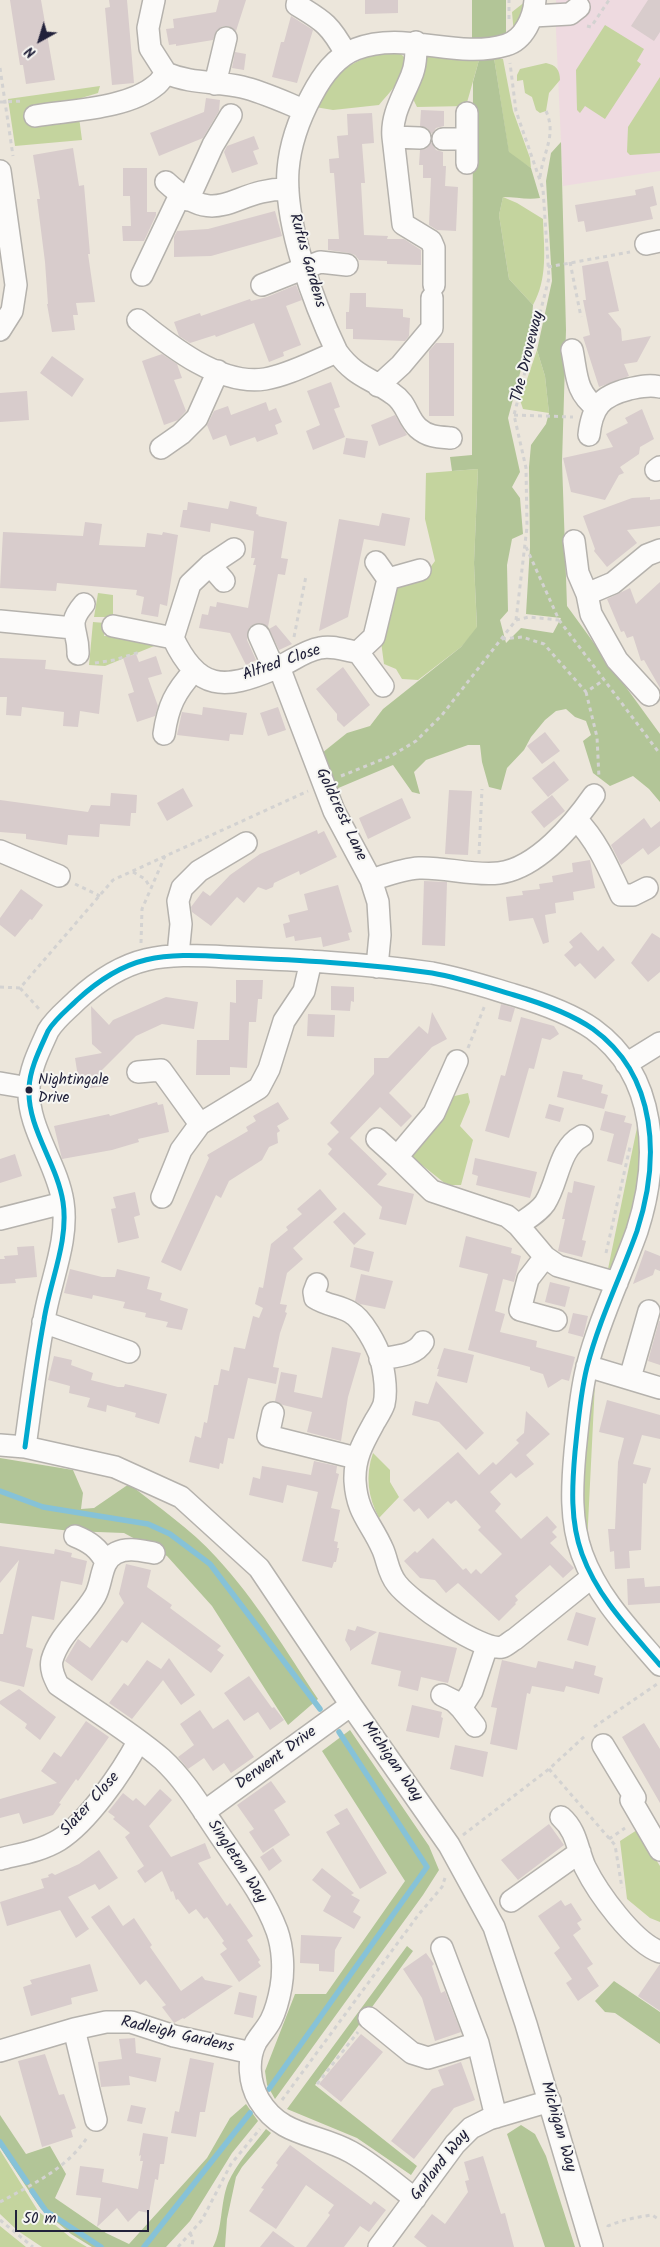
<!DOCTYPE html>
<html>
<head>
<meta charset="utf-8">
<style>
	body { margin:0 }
	#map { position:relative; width:660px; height:2247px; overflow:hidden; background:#ece6db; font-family:Kalam,sans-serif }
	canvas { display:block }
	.north { position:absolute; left:15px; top:15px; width:50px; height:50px; -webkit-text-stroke:4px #f6f6f2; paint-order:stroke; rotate:219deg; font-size:14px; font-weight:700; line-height:20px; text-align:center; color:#22223b }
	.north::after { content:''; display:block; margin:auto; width:18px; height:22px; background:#22223b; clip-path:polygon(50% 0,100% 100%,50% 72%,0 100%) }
	.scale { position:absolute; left:15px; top:2210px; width:134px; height:22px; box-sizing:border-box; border:2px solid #22223b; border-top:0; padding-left:6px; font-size:15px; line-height:18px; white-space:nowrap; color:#22223b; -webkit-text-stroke:4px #f6f6f2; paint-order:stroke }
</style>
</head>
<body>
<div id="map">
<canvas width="660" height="2247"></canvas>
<div class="north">N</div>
<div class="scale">50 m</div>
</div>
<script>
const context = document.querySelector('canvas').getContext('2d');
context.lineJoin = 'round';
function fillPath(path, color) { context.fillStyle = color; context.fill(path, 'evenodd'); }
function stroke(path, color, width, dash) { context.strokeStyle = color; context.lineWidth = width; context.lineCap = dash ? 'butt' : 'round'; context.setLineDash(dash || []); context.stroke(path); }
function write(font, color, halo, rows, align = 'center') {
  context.font = font + ' Kalam,sans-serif'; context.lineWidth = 4; context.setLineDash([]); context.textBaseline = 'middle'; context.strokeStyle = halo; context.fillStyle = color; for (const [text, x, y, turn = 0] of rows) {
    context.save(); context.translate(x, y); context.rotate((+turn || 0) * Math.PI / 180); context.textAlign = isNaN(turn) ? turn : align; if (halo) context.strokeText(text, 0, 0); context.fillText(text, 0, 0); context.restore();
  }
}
fillPath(new Path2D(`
	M556 0H660V171L563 186 556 31Z`), '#eedae0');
fillPath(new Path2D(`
	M526 1 514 35 512 12Z
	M605 25 644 49 637 61 641 64 605 119 585 106 580 113 577 110 576 70Z
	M378 53H400L407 60C406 76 389 93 379 105L333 110 315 107C332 75 344 65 378 53Z
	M435 53H481L466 106 417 107 410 93 425 57Z
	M494 58 503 59 513 111 530 158 531 168 509 154Z
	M546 63C556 65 560 70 560 80L549 93 546 111 540 113 536 110 532 97 525 93 523 80 517 81V75L520 69Z
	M660 77V153L630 155 627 152 628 127Z
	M100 86 98 93 58 105 79 117 82 140 15 146 8 99Z
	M503 197 517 203 543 219C544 250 548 278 533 305L509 279 499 215Z
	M537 350 545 376 549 413 523 409 520 400Z
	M478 469 474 563 477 629 461 647 418 680 402 679 396 669 384 664 380 634 393 589 426 573 435 561 425 519 426 473Z
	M98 593 113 595V617H94Z
	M93 622 105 623 104 636 141 637 159 644 105 666 89 665Z
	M468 1093 470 1102 460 1126 473 1140 461 1185H447L422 1165 412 1164 411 1153 450 1097Z
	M640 1113 643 1122 637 1208 613 1267 608 1269Z
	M595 1383 587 1544 579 1503 592 1386Z
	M373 1453 390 1470V1482L399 1497 379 1518C368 1497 365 1476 373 1453Z
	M637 1830 660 1866V1922L650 1918 627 1899 620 1841Z
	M0 2150 38 2211 70 2237 87 2247H42L18 2231 0 2214Z
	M0 2226 26 2247H0Z`), '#c4d49e');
fillPath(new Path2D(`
	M472 0H506V41L472 46Z
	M490 56 494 58 509 152 531 168 540 198C527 200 516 197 503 197L499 215 509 279 533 305 531 332 508 418 520 472 512 487 520 498 523 534 512 539 507 565 508 611 500 620 506 643 521 628 553 633 561 618 526 614 530 547 529 467 531 445 546 424 549 413 545 376 537 350 552 281 546 181 551 153 561 142 566 330 562 462 567 606 660 734V802L649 789 633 776 610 786 593 773 583 741 591 735 586 721 575 717 566 709 556 711 545 720 531 737 524 750 507 768 501 790 489 787 482 762 480 745H468L426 760 414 772 420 794 412 792 393 765 336 789 322 753 347 733 370 726 383 709 461 647 477 627 474 563 478 469 452 471 450 457 472 455 473 82 479 60Z
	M0 1458 73 1470 83 1493 81 1509 94 1508 129 1484C158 1507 191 1529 216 1557 256 1600 286 1651 318 1699L288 1725 212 1606 167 1556 124 1533 71 1531 0 1523Z
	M350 1730 429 1846 439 1870 423 1895 275 2099 267 2085 265 2071 295 1994H326L405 1881 322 1751Z
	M407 1946 413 1951 315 2085 417 2166 411 2175 357 2138 287 2109Z
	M614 1981 660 2012V2044L615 2013 605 2012 595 2001Z
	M246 2104 258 2121 232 2153 190 2221 166 2247H92L71 2234 41 2209 0 2147V2115L26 2154 50 2146 66 2174 55 2198 106 2233 129 2244 207 2158 230 2118Z
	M521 2125 535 2134 546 2156 575 2247H545L507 2134Z
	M266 2129 271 2133 242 2167 236 2177 227 2219 225 2247H213C223 2228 220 2204 228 2183 236 2164 253 2146 266 2129Z`), '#b2c597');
stroke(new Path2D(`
	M0 1491 43 1507 148 1524 170 1534 210 1564 320 1709
	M269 2089 427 1867 339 1732
	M0 2142 27 2182
	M32 2191 46 2211 101 2247
	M144 2247 250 2113`), '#86c2d8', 5.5);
fillPath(new Path2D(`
	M10 0H41L55 80 26 84 23 65H20Z
	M109 0H127L134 83 112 85 105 8 110 7Z
	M219 0H246L236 31 229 26H223L217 30 213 40 176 46V44L169 45 166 29 174 28 173 19 216 12Z
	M365 0H398V13L365 14Z
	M648 0H660V32L654 41 631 26Z
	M291 16 313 30 297 83 272 77 281 42H284Z
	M235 52 246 54 244 70 232 68Z
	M206 98 220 100 219 111 203 138 159 156 150 133 204 112Z
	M421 110 444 111V126L436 128 432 134 427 128 420 126Z
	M372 113 374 143 362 144 365 183H361L364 235 388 236 387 239H404L421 250V265L387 264V261L359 260 355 255 349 253 328 250V239H339L334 173H330L329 159 339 158 337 136 348 135 347 114Z
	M254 136 259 149 253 151 258 164 232 173 224 152 227 146Z
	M431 142 436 150 443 152V166H446L445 186 458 187 456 231 437 230 429 225 431 178H423V165H419L420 150 426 149Z
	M73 148 79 186 84 185 90 254H88L95 302 76 303 78 315H73L75 330 52 332 47 304H48L45 262 37 199H40L33 155Z
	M123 168H147V212H156V215L144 241H123L122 226H131L130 196H123Z
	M653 186 657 205 650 207 653 219 586 232 584 221 578 222 575 205 636 195 635 190Z
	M275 211 282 236 211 256 174 257V237L177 231 208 229Z
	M608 261 619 311 608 313 621 329 622 341 651 336 637 362 624 364 629 376 599 387 583 337 590 335 583 300H586L582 266Z
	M296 285 302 300 286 306 301 345 283 352 284 356 269 362 254 323 216 337 215 335 190 343 179 336 174 322 200 313 201 316 250 299 251 301 267 297Z
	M350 293H366V307L403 309V317L410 318 409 336 405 341 353 339V329H346V312H349Z
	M436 343H454V416H429V351Z
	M162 354 177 364 182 378 174 380 186 411 178 420 164 425 142 361Z
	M52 356 84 379 72 397 40 373Z
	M331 382 340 407 334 409 345 437 313 450 306 431 320 425 307 391Z
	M27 391 29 420 0 422V393Z
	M266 402 269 411 276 408 282 422 275 425 278 434 257 442 255 437 230 446 226 435 213 440 207 425 214 411 228 406 231 415Z
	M642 409 654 439 640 447 639 454 620 467 624 473 619 475 605 500 571 492 563 458 613 447 606 434 628 423 625 418Z
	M395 415 407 435 379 446 371 425Z
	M346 438 368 441 365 458 343 454Z
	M650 497V500L660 499V526L627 530 637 543 607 567 594 551 595 549 583 516 632 498Z
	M230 501 257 507 256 514 259 515 258 516 287 522 281 558 288 559 285 575 278 574 268 627 260 623 254 624 249 628 247 640 256 660 246 665 230 633 199 628 202 614 208 615 210 606 216 607 217 602 248 608 256 565H253L255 558H251L254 531 211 523 210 532 180 527 183 510H187L188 502 228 509Z
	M382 513 410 518 405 546 364 539 348 617 319 631 339 519 379 526Z
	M85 522 102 524 99 545 145 547 147 533 162 535 163 532 178 535 167 606 160 604 158 617 141 614 144 597 136 595 137 590 57 583 56 591 0 588 3 532 83 536Z
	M660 582V688L644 660 641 661 633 636 627 638 624 631 621 632 607 599 630 588 636 604Z
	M276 625 292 644 279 650 269 629Z
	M136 654 139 662 156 656 162 674 148 678 158 706 155 716 137 722 128 694 134 692 123 658Z
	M0 658 46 660 45 669 103 675 99 714 80 711 78 727 63 726 64 712 22 707 21 716 6 715 7 697H0Z
	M343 667 370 705 344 727 337 720V714L316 689Z
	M203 707 247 713 243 735 230 734 229 741 177 735 182 712 202 715Z
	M278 707 286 730 268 736 260 713Z
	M545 732 560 751 542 764 527 746Z
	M554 761 569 780 548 797 532 778Z
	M183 788 193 806 167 821 157 803Z
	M449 790 472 791 468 855 445 854Z
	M111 793 137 795 136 813H131L130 826 100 824 99 837 68 835 67 845 26 839V834L0 832V800L88 812 91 805 110 806Z
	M552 795 565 811 544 828 531 812Z
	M402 798 411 818 368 839 359 818Z
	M644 818 651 828 660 821V846L648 855 643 848 621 865 611 845Z
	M317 830 318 834 324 831 337 857 300 875 299 871 274 883 273 887 266 890 258 887 244 903 237 897 211 926 192 912 191 907 203 891 210 896 230 875 260 854Z
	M590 860 595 888 573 892 574 900 555 903 556 913 545 915 549 942 543 944 533 918 509 921 506 897 523 895 522 891 540 889 539 884 553 882 552 876 573 872 572 863Z
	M424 881 447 882 445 946 422 945Z
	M338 885 352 932 348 933 350 940 323 947 321 937 295 941 294 936 286 938 283 924 290 922 288 915 308 910 304 894Z
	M21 889 43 905 32 920 30 919 15 937 0 925V918Z
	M581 932 598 951 603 946 615 960 595 979 580 963 575 967 564 955 573 947 569 942Z
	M652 933 660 938V972L648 982 631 963Z
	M236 980H263L262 999H258L256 1022H249L247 1068 230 1067V1075H196L197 1040H229L230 1002 236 1003Z
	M331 986 354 987V1002L351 1001 350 1011 331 1010Z
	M166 997 198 1002 194 1029 162 1024 136 1036 102 1070 105 1086 90 1088 89 1081 79 1083 75 1058 102 1053 92 1044 91 1006 109 1025 113 1020Z
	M501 1004 515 1008 511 1022 498 1019Z
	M432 1012 447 1039 432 1047 389 1093 412 1116 401 1127 380 1107 350 1138 387 1174 377 1185 414 1194 406 1225 379 1219 382 1207 328 1154 332 1149 327 1144 339 1132 330 1123 374 1074V1058H388L419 1026 428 1034Z
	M308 1014 335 1015 334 1037 307 1036Z
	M521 1017 554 1026 559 1034 550 1040 542 1038 534 1069 529 1068 509 1138 485 1131 501 1075 505 1076Z
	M563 1071 583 1075 582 1079 603 1085 601 1093 608 1095 604 1109 557 1097Z
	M157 1102 158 1105 163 1104 169 1132 138 1139 139 1142 112 1150 62 1159 54 1126 109 1114 110 1116Z
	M278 1102 289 1119 277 1126 280 1131 277 1133 278 1143 269 1147 262 1160 229 1181 221 1198 216 1195 181 1271 161 1262 209 1158 207 1155 248 1131 246 1127 256 1121 253 1116Z
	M549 1104 564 1108 560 1122 545 1118Z
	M605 1111 626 1116 624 1122 632 1124 622 1165 607 1161 614 1134 600 1130Z
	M15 1154 22 1176 0 1183V1159Z
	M475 1158 537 1172 530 1198 476 1185 478 1176 472 1174Z
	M574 1181 595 1186 582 1240 586 1241 582 1257 558 1251 565 1219H562L568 1192 572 1193Z
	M320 1189 337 1209 293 1248 303 1259 287 1273 280 1304 287 1305 285 1312 287 1313 280 1333 273 1367 279 1368 276 1384 248 1378 234 1439 228 1438 223 1464 220 1463 219 1469 189 1462 195 1436 201 1438 204 1422 207 1423 214 1385H218L221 1369 229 1371 234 1347 245 1349 253 1316 259 1318 263 1308 255 1304 259 1287 263 1288 271 1244 288 1230 286 1227 302 1214 297 1209Z
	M135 1192 140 1215 134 1217 139 1238 118 1243 111 1209 116 1208 113 1197Z
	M344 1212 366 1234 354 1245 333 1222Z
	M466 1236 512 1248 511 1253 521 1256 514 1282 503 1279 495 1311 505 1314 500 1332 537 1341 536 1347 575 1357 569 1381 562 1379 548 1388 543 1374 530 1370V1367L468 1350 488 1274 459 1267Z
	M34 1246 37 1277 15 1279 16 1283 0 1284V1259H5L4 1256 18 1255 17 1247Z
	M354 1247 374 1252 369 1272 350 1267Z
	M645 1250 660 1256V1271L655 1269 653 1275 633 1284Z
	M70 1269 102 1277H115L117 1269 150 1277 147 1289 162 1293 160 1300 188 1309 182 1330 166 1327 168 1322 145 1317 146 1313 123 1308 125 1302 93 1295 92 1299 64 1293Z
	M361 1274 393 1281 385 1309 360 1304 355 1301Z
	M550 1282 570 1287 565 1307 545 1302Z
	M573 1313 588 1316 583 1337 568 1333Z
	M659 1321H660V1365L648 1361Z
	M332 1347 361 1353 348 1397 341 1441 307 1432 312 1412 283 1405 275 1401 281 1372 297 1375 294 1392 322 1398Z
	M444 1348 474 1355 467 1383 437 1376 439 1369H437Z
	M54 1356 72 1360 71 1365 93 1373 91 1380 118 1387H124L125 1384 167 1394 159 1424 135 1417 136 1413 107 1405 106 1412 87 1407 90 1398 69 1393 70 1386 48 1380Z
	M436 1381 484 1433 466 1450 439 1422 412 1415 415 1401 428 1404Z
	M607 1400 660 1415V1439L642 1435 633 1464 651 1468 646 1484 643 1483 641 1550 629 1551 630 1568 615 1569 614 1551 610 1552 608 1529H615L618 1462 624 1438 599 1432Z
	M526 1411 550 1434 526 1455 534 1464 516 1478 511 1473 490 1492 501 1504 495 1511 521 1539 547 1516 557 1527 552 1532 557 1537 550 1543 574 1568 563 1578 550 1565 515 1596 518 1600 515 1603 516 1604 499 1621 458 1583 446 1593 435 1580 420 1578 404 1561 415 1551 417 1553 433 1538 463 1570 466 1568 471 1574 476 1569 481 1574 502 1554 478 1530 481 1527 456 1500 451 1504 448 1501 428 1519 419 1508 414 1512 403 1500 458 1452 479 1475 493 1462 496 1465 519 1443 516 1440 524 1433Z
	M314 1461 337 1466 336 1473 339 1474 331 1508 340 1510 334 1541 338 1542 337 1548H339L336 1562H334L332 1568 302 1561 318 1492 287 1485 283 1503 249 1495 253 1477 260 1479 262 1466 311 1475Z
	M0 1546 54 1554 55 1549 72 1553 71 1557 87 1561 82 1585 61 1581 54 1620 32 1616 26 1647 33 1649 24 1687 0 1681V1634H3L19 1560 0 1583Z
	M126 1564 151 1570 147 1587 172 1605 170 1608 221 1646 217 1650 224 1655 211 1673 142 1622 127 1643 122 1640 92 1681 65 1661 78 1639 90 1648 124 1603 119 1594Z
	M644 1578 645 1587 660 1586V1603L628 1605 627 1579Z
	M576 1612 596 1618 588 1646 567 1640Z
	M357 1626 377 1632 350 1651V1648L345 1640 348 1629 355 1631Z
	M379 1632 457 1648 448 1683 421 1677 418 1691 398 1686 401 1671 371 1664Z
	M169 1658 195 1695 181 1705 163 1680 132 1719 109 1703 124 1683 128 1686 147 1660 161 1669Z
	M502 1660 536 1668 538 1661 573 1669 575 1661 596 1666 594 1675 603 1678 599 1694 566 1686 564 1692 532 1686 530 1694 527 1693 517 1750 490 1744 497 1708 491 1707Z
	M249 1676 272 1708 274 1707 284 1720 270 1730 258 1712 244 1721 224 1693Z
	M19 1689 56 1717 40 1740 25 1728 27 1724 0 1704V1701Z
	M412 1705 442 1712 441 1717 443 1718 439 1738 406 1731Z
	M200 1710 213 1729 228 1719 254 1757 231 1773 224 1763 213 1771 204 1758 188 1769 178 1757 194 1745 180 1724Z
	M86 1721 109 1737 78 1781 76 1779 59 1803 61 1804 53 1815 23 1824 19 1813 0 1818V1799L57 1783 41 1771 54 1752 61 1757Z
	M644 1723 660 1749V1803L622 1737Z
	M455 1745 488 1752 483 1777 450 1769Z
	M271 1781 286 1802 274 1810 290 1835 263 1853 249 1832 254 1829 237 1805Z
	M160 1789 172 1800 149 1826 171 1857 205 1843 211 1858 198 1863 227 1906 230 1903 253 1936 247 1940 260 1960 258 1962 261 1966 239 1982 220 1954 227 1949 222 1943 224 1941 207 1917 204 1919 196 1909 189 1914 178 1899 176 1900 173 1891 171 1892 162 1871 145 1883 137 1871 144 1866 125 1837 130 1833 113 1819 115 1817 108 1812 123 1793 133 1801 136 1798 145 1806Z
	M347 1808 387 1873 360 1889 326 1832 340 1824 334 1815Z
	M549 1824 564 1845 518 1880 501 1860Z
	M273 1848 282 1861 269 1871 260 1857Z
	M99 1850 118 1878 99 1890 95 1884 68 1897 89 1929 76 1938 60 1910 7 1926 0 1902 44 1888 41 1879 49 1877 48 1875 52 1873 55 1875 79 1864Z
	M322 1868 354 1893 351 1895 360 1900 353 1912 361 1917 354 1929 323 1911 331 1896 312 1880Z
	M561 1900 565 1906 571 1903 582 1920 577 1923 581 1929 573 1935 593 1964 587 1968 599 1986 578 2001 566 1983 572 1979 554 1953 560 1948 538 1916Z
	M109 1905 123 1926 134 1918 152 1945 150 1947 181 1991 202 1976 205 1980 233 1986 184 2019 183 2018 174 2023 162 2007 166 2005 146 1980 140 1985 91 1917Z
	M301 1935 342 1937 335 1950 334 1972 319 1971V1964L300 1963Z
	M426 1953 434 1964 432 1966 441 1993 445 1991 461 2032 435 2041 422 1998 403 1969Z
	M90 1964 98 1991 71 1998 72 2004 31 2016 23 1987 32 1984 30 1980Z
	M660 1964V2011L638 1996Z
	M239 1992 257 1996 253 2018 234 2014Z
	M361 2034 383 2052 341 2102 319 2084Z
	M135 2038 136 2053 161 2058 156 2082 129 2076 130 2085 101 2087 98 2062 122 2059 119 2039Z
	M45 2054 59 2095 64 2094 76 2128 71 2130 73 2137 42 2147 18 2061Z
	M190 2058 214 2063 205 2112H200L196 2137 171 2133 175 2111 179 2112Z
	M461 2062 475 2100 454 2108 414 2159 391 2141 432 2089 444 2085 438 2070Z
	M131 2105 146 2108 142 2124 127 2121Z
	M143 2133 168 2137 164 2164H160L158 2180 155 2179 149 2213 139 2211 128 2222 117 2208 97 2227 101 2198 76 2195 80 2166 104 2169 102 2182 138 2189 143 2161H140L141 2155 139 2156Z
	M290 2145 371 2205 374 2201 386 2210 369 2232 360 2226 344 2247H306L330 2215 328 2213 334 2205 306 2185 276 2229 249 2211 264 2189 261 2188 278 2165 276 2163Z
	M483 2156 501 2214 505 2213 514 2247H427L414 2237 432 2214 445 2224 468 2192 465 2181 469 2180 464 2162Z
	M273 2231 295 2247H260Z`), '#d8cccc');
const minor = new Path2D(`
	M154 0 148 28 150 48 166 73
	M298 0 297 5C324 21 331 26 346 54
	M533 16 570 14 579 7
	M416 42C416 54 416 66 411 77 403 97 391 115 393 137L403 224 431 241 434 248V285
	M215 84 226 38
	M35 116C70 110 128 109 156 85 160 82 163 77 166 73 191 84 216 81 242 87 263 92 284 102 304 110
	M393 137 420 138
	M443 139H467V113
	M467 139V163
	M0 171 16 285 12 311 0 330
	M166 182C220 232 231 188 288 189
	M188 200 213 145 231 115
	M646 244 660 241
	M142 275 180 195
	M262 285 320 262 347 265
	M138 320C170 346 220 386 265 379 289 375 314 361 337 352
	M572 350C577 374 575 392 597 408
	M378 386 401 365 432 328V298
	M589 435C592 407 601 396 629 389 639 387 649 384 660 387
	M451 438C438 437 428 437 418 428 407 418 407 403 393 394 371 378 355 377 337 352 314 304 284 224 288 170 290 145 300 117 312 95 322 76 335 57 356 49 405 30 456 60 506 45 524 40 534 17 535 0
	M161 448 181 434 197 418 218 371
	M656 470 660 467
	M574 541 578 573 587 594 591 614 617 660 649 695
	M376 562 388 579
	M210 565 224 581
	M587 594 613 583 647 555 660 550
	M0 621 73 628
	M113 626 173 638C198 691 224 690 274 669 290 663 303 651 320 648 333 645 346 651 358 652L374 637 388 579 420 570
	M259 635 274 669
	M173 638 190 584 210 565 234 549
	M358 652 383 686
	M78 654C79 629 65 626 84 604
	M279 667 334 811 371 880 378 902 380 935 377 967
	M164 734C168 706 175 692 194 671
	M576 819C598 842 608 867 621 895H633L647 888
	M0 851 59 876
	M371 880C387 875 403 869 419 868 446 867 472 876 499 873 537 868 573 825 594 795
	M178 955 181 924 178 901 182 888 199 871 246 843
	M457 1061 434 1113 397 1157 432 1191 507 1216 518 1225 545 1257 558 1266 617 1283
	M626 1064 660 1043
	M138 1072 161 1070 200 1124
	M0 1083 29 1088
	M377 1139 397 1157
	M162 1197 181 1150 200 1124 259 1088 269 1069 284 1021 304 991 311 961
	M0 1219 63 1203
	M518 1225C528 1218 539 1212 545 1203 559 1181 558 1149 582 1136
	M545 1257 528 1279 520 1310 556 1320
	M317 1284 314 1292 315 1298C326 1305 339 1306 350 1312 363 1319 377 1346 381 1359 384 1372 387 1391 384 1404 382 1410 378 1416 375 1421 364 1441 354 1457 355 1481 357 1514 371 1522 383 1550 388 1562 388 1573 397 1584 410 1601 481 1652 502 1647 506 1646 511 1641 515 1639L592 1577
	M43 1322 129 1352
	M380 1359C396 1356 415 1356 423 1342
	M587 1366 660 1388
	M630 1378 649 1311
	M273 1413 268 1436 356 1458
	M0 1445 25 1447 115 1467 181 1497 259 1568 351 1705 449 1845 494 1927 526 2024 592 2247
	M25 1447C31 1404 36 1362 44 1320 50 1281 69 1241 63 1202 57 1163 27 1128 29 1088 30 1068 40 1049 48 1031 55 1019 67 1010 77 1000 127 954 162 953 227 957 295 960 364 963 432 973 460 978 487 987 514 995 541 1003 570 1013 593 1029 658 1076 660 1160 637 1231 621 1276 599 1320 587 1367 580 1395 578 1424 575 1452 572 1486 570 1521 582 1554 598 1598 630 1630 660 1665
	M75 1536C90 1542 98 1548 106 1562
	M154 1553C142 1551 128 1547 116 1553 100 1561 103 1582 95 1596 82 1618 59 1635 52 1660 50 1669 54 1677 58 1685 91 1708 132 1733 162 1759 185 1780 202 1809 219 1834 240 1865 264 1896 277 1931 283 1948 284 1970 281 1987 279 1998 276 2010 271 2020 267 2028 261 2034 256 2042 247 2059 249 2083 259 2100 281 2137 317 2133 351 2152 374 2165 394 2183 415 2199
	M442 1695 454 1701 461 1708
	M475 1726 461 1708 472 1691 487 1646
	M603 1745 635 1798 631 1800 660 1850
	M204 1812 351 1705
	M561 1817C577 1831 577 1849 585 1867 598 1893 633 1942 660 1952
	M0 1859C20 1854 41 1851 59 1840 88 1822 122 1772 138 1742
	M511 1901 580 1852
	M442 1948 478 2043 496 2117
	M369 2018 412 2053 428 2058 478 2043
	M74 2029 106 2022H131L174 2036 252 2053
	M0 2051 74 2029 96 2120
	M379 2247 455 2144 471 2128 489 2119 550 2101`);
stroke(minor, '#b5b2ad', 24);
stroke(new Path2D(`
	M509 19V0
	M587 26 591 27 609 0
	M0 68 13 156
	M0 102 24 101
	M540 177C543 152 557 135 546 111
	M570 262 581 317
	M548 267 630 252
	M514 415 573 417
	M526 547 559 620 660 754
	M516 620 529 617 559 620
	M294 637 306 576
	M502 639 522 637 544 644 586 692 604 680
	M95 663 114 660 140 652
	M586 692 597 737 599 778
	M341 776 391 756 416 741 442 715 516 620 527 527 526 468 514 415 549 278 543 189 516 111 510 63
	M479 854 482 789
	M133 872 145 879 150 887
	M75 884 100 896
	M141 943 142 909 165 856
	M0 987 20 988 113 880 308 791
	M20 988 40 1010
	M468 1048 485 1005
	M606 1253 630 1147
	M594 1727 657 1684
	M549 1769 615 1845 622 1888
	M463 1835 549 1769 586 1735
	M609 1839 625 1828
	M317 2084 358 2032
	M282 2100 419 1914 442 1887 445 1878
	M0 2202C33 2184 68 2168 88 2136
	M0 2220 33 2247
	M608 2227V2226C622 2220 637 2217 652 2215L660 2220
	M190 2233 193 2239 192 2247
	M178 2247 202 2220 231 2164 260 2129`), '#d3d2d1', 3, [4, 4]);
stroke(minor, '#fcfbfa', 21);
stroke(new Path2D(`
	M25 1447C31 1404 36 1362 44 1320 50 1281 69 1241 63 1202 57 1163 27 1128 29 1088 30 1068 40 1049 48 1031 55 1019 67 1010 77 1000 127 954 162 953 227 957 295 960 364 963 432 973 460 978 487 987 514 995 541 1003 570 1013 593 1029 658 1076 660 1160 637 1231 621 1276 599 1320 587 1367 580 1395 578 1424 575 1452 572 1486 570 1521 582 1554 598 1598 630 1630 660 1665`), '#00a9ce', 5);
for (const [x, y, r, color] of [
	[29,1090,4.5,"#22223b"]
]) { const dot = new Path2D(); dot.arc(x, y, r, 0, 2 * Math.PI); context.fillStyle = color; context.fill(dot); stroke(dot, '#f6f6f2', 2); }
write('15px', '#22223b', '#f6f6f2', [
	["Nightingale",38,1081],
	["Drive",38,1099]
], 'left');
write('16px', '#22223b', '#f6f6f2', [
	["Rufus Gardens",306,261,74],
	["The Droveway",529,357,-76],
	["Alfred Close",282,664,-19],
	["Goldcrest Lane",340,815,65],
	["Derwent Drive",277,1759,-36],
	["Michigan Way",391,1762,55],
	["Slater Close",91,1805,-48],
	["Singleton Way",236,1862,57],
	["Radleigh Gardens",177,2036,13],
	["Michigan Way",557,2127,74],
	["Garland Way",441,2166,-52]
]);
</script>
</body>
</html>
